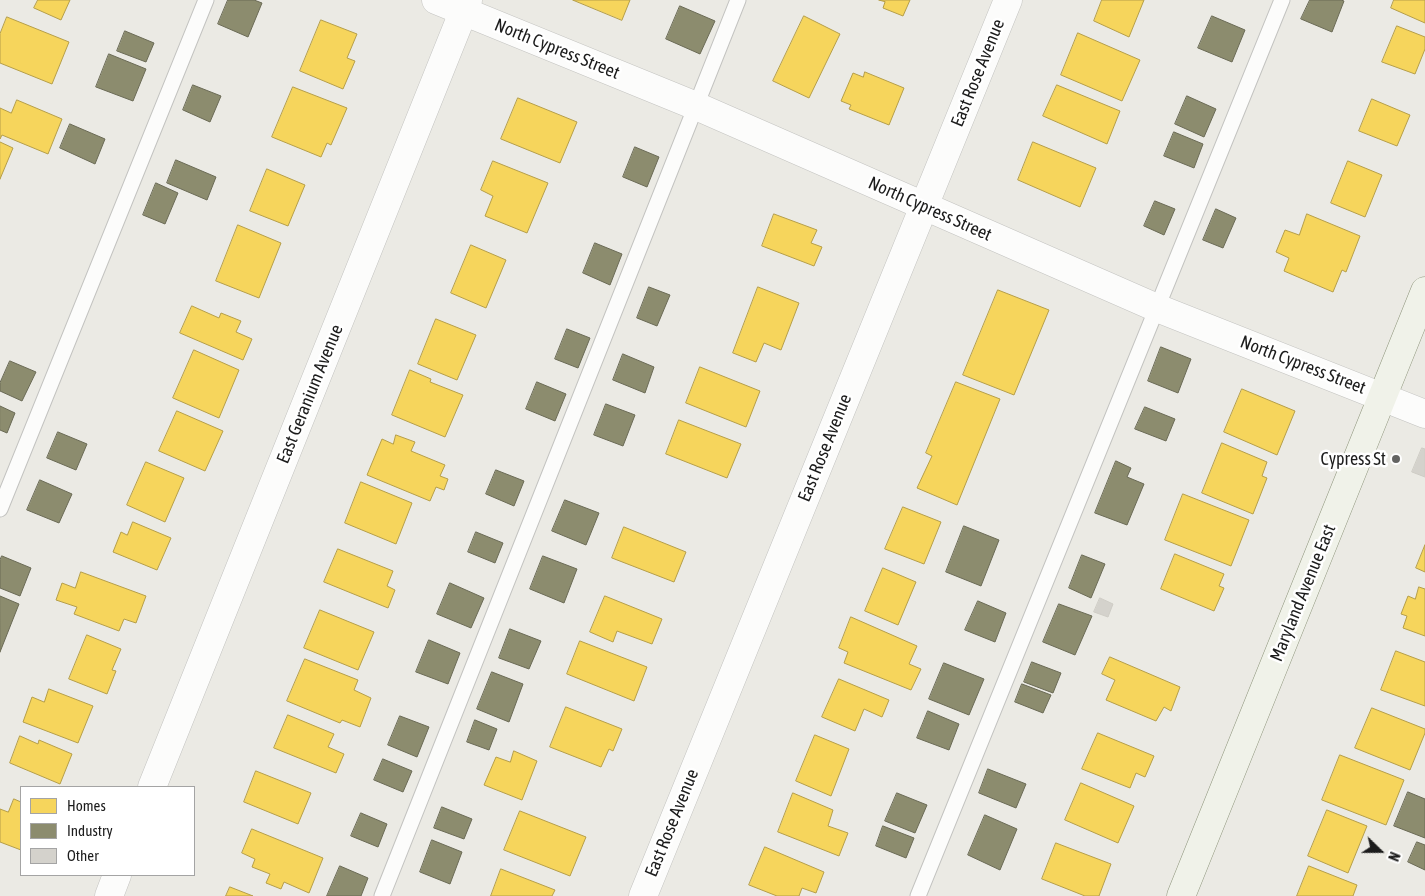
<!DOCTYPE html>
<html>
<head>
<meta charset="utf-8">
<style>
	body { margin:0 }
	#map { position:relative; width:1425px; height:896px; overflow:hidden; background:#ebeae4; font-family:"Asap Condensed",sans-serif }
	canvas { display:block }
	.legend { position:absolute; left:20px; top:786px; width:175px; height:90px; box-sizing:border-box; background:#fff; border:1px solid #a4a4a4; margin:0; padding:6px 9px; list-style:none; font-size:15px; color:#1c1c1c }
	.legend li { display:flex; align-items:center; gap:10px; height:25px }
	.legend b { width:25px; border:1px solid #a4a4a4 }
	.north { position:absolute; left:1355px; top:826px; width:50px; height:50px; -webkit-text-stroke:4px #fff; paint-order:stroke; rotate:112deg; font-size:14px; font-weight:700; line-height:20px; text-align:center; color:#1c1c1c }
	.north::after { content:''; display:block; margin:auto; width:18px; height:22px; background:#1c1c1c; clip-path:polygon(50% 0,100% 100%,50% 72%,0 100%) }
</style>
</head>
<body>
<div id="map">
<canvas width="1425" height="896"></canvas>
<ul class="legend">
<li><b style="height:14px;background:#f6d55c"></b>Homes</li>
<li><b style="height:14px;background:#8c8c6e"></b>Industry</li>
<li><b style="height:14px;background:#d4d2cc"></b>Other</li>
</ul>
<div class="north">N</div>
</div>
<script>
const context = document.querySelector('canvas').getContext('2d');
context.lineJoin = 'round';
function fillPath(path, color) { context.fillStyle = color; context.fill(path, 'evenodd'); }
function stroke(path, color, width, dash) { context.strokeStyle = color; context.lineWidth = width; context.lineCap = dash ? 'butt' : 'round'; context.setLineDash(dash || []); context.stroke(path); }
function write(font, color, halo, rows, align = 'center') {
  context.font = font + ' "Asap Condensed",sans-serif'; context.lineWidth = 5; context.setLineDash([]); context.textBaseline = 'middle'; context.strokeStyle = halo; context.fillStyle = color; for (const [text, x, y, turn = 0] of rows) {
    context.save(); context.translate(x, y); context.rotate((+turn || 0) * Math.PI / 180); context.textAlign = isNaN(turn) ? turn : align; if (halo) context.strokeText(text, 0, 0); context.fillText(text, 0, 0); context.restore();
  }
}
const homes = new Path2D(`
	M38 0H70L61 20 34 8Z
	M573 0H630L622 20Z
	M879 0H910L903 16 883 8 885 2Z
	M1102 0H1144L1129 37 1094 21Z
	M1394 0H1425V23L1391 8Z
	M804 16 840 34 809 98 773 81Z
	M7 17 69 42 52 84 0 63V34Z
	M321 20 357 34 347 58 355 61 343 89 300 71Z
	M1397 26 1425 37V49L1415 74 1382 62Z
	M1078 33 1140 60 1122 101 1061 75Z
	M865 72 904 88 889 125 849 109 851 105 841 101 853 73 863 77Z
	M1057 85 1120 111 1107 144 1043 116Z
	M293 87 347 108 331 145 327 143 321 157 272 137Z
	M518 98 577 122 560 163 501 139Z
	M1372 99 1410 115 1397 146 1359 131Z
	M17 100 62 119 48 154 2 135 0 139V108L11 113Z
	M0 142 13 148 0 179Z
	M1033 142 1096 168 1080 207 1018 180Z
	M493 161 548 183 527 233 485 216 493 196 481 190Z
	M1348 161 1382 175 1365 217 1331 203Z
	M267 169 305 185 288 226 250 211Z
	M774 214 817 230 811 243 822 247 814 266 762 246Z
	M1307 214 1360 236 1346 272 1342 270 1333 292 1284 271 1289 258 1276 252 1285 230 1299 235Z
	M238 225 281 243 259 298 216 281Z
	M471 245 506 260 486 308 451 293Z
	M758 287 799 303 781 350 764 343 756 362 733 353Z
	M998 290 1049 310 1014 395 963 375Z
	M192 306 219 318 221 313 241 321 236 332 252 339 243 360 180 333Z
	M436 319 476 335 457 380 418 364Z
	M194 350 239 370 219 418 173 398Z
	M700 367 760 391 746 427 686 403Z
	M410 370 431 379 430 382 463 395 445 437 392 415Z
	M956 382 1000 399 957 505 917 488 932 456 926 453Z
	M1242 389 1295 411 1277 455 1224 432Z
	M177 411 223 431 205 471 159 451Z
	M679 420 741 444 727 478 666 454Z
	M396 435 415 442 411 451 445 465 440 476 448 479 444 490 436 487 430 501 367 475 382 439 393 444Z
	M1222 443 1267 462 1262 476 1267 478 1253 514 1202 493Z
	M146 462 184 478 165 522 127 505Z
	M361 482 412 503 396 544 345 523Z
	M1183 494 1249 520 1231 566 1165 540Z
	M903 507 941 522 924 564 885 549Z
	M133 522 171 538 157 570 113 552 121 532 127 535Z
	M624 527 686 552 674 582 612 558Z
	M1425 545V572L1416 568Z
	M338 549 393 571 387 586 395 590 388 608 324 582Z
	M1175 554 1224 574 1219 586 1224 588 1214 611 1161 589Z
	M883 568 916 582 898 625 865 611Z
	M81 572 146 596 136 623 124 619 119 631 74 614 77 607 56 600 62 583 75 588Z
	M1419 587 1425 589V636L1403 628 1407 616 1401 614 1408 596 1415 599Z
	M605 596 662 619 652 644 617 631 613 642 590 632Z
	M320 610 374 632 358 670 304 648Z
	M851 617 917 646 909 664 921 669 911 690 844 663 848 652 839 648Z
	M87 635 121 649 112 670 116 671 107 694 69 679Z
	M580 641 647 667 634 701 567 674Z
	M1396 651 1425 662V706L1381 690Z
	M1110 657 1180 687 1171 711 1164 707 1156 721 1106 700 1115 680 1102 674Z
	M305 659 358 680 354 690 371 698 360 727 342 720 340 723 287 701Z
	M839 679 889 700 882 717 864 709 855 731 822 717Z
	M49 689 93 706 78 743 23 722 32 697 44 702Z
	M566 707 622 729 613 751 609 749 601 767 550 747Z
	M1372 708 1425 729V733L1410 770 1355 748Z
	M288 715 334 734 328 747 344 754 336 773 274 748Z
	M1098 733 1154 756 1145 777 1136 773 1130 788 1082 769Z
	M815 735 849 749 831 796 796 781Z
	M20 736 38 744 39 740 72 754 60 784 10 763Z
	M514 751 537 761 522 800 484 785 496 757 510 762Z
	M1340 755 1404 780 1386 825 1322 800Z
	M256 771 311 793 298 824 244 802Z
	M1081 783 1134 806 1118 843 1065 820Z
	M793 793 833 810 828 826 848 833 839 856 778 832Z
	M14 799 21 802V850L0 842V809L8 812Z
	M1327 810 1367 826 1348 873 1308 856Z
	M520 811 586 837 570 876 504 850Z
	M252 829 323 858 309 893 284 882 281 889 266 883 270 874 252 867 255 859 242 853Z
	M1056 843 1111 864 1099 896H1085L1042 879Z
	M765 847 824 872 816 893 802 888 799 896H777L749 885Z
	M1309 866 1357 885 1353 896H1297Z
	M501 869 555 890 552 896H491Z
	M230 887 253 896H226Z`);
fillPath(homes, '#f6d55c');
stroke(homes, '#b59e49', 1);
const industry = new Path2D(`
	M228 0H254L262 3 248 37 218 24Z
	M1310 0H1341L1344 1 1332 32 1301 19Z
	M680 6 715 21 700 54 666 39Z
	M1212 16 1245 30 1232 62 1198 48Z
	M125 31 154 43 146 62 117 51Z
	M109 54 146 69 133 101 96 87Z
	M193 85 221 96 210 122 183 110Z
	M1187 96 1216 109 1204 137 1175 124Z
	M70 124 105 139 95 164 60 148Z
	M1174 132 1203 144 1194 168 1164 156Z
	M635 147 659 157 647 187 623 177Z
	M176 160 216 177 207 200 167 183Z
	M156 183 178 193 165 224 143 215Z
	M1155 201 1175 209 1164 235 1144 226Z
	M1216 209 1236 218 1223 248 1203 240Z
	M595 243 622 254 610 285 583 273Z
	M649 287 670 295 657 326 637 318Z
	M567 329 590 338 578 368 555 359Z
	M1161 347 1191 359 1178 393 1148 381Z
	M623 354 654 367 645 393 613 380Z
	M10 361 36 372 22 401 0 391V383Z
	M537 382 566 394 555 421 526 409Z
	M606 404 635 415 623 446 594 435Z
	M0 406 15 413 7 433 0 430Z
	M1145 407 1175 419 1166 441 1135 429Z
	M58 432 87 444 76 470 47 458Z
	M1116 461 1131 468 1127 477 1144 484 1127 525 1095 513Z
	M496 470 524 481 514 506 486 494Z
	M40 480 72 494 59 523 27 510Z
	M565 500 599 513 586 545 552 531Z
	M964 526 999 540 981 586 946 572Z
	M476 532 503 543 495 563 468 552Z
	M1082 555 1105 564 1091 598 1069 588Z
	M2 556 31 568 20 596 0 588V560Z
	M543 556 577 569 564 603 530 589Z
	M450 583 484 598 471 628 437 614Z
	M0 596 19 604 0 652Z
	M978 601 1006 613 995 642 965 630Z
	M1059 604 1092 616 1075 655 1043 642Z
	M510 629 541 641 529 669 499 658Z
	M429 640 460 653 448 684 416 672Z
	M1032 662 1061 673 1053 693 1024 682Z
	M944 663 984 679 969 715 929 699Z
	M492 672 523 684 509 722 477 709Z
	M1022 684 1051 695 1043 713 1015 702Z
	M928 711 959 724 949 750 917 738Z
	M400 716 429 727 417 757 388 745Z
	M475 720 497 729 489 750 467 742Z
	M383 759 412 771 403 792 374 780Z
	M988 769 1026 784 1016 808 979 793Z
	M1408 792 1425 799V838L1394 826Z
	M897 793 927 805 915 833 885 821Z
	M442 807 472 819 464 839 434 828Z
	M361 813 387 824 378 847 351 836Z
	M985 815 1017 829 1000 870 968 855Z
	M883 826 914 838 906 858 876 846Z
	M432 840 462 852 450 884 420 872Z
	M1417 842 1425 845V870L1408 862Z
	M340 866 368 878 361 896H327Z`);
fillPath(industry, '#8c8c6e');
stroke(industry, '#6a6a55', 1);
const building = new Path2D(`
	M1422 448 1425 449V477L1412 472Z
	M1100 598 1113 604 1108 617 1094 612Z`);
fillPath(building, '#d4d2cc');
stroke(building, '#ceccc5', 1);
const lane = new Path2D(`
	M0 509 206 0
	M382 896 738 0
	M918 896 1282 0`);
const street = new Path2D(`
	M436 0 696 106 1157 308 1425 414
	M152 787 468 0
	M109 896 117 875
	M643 896 1008 0`);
const secondary = new Path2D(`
	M1181 896 1425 291`);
stroke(lane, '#c3c3c0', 17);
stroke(street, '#c3c3c0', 29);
stroke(secondary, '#8e957c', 29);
stroke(lane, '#fcfcfb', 15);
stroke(street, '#fcfcfb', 28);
stroke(secondary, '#f0f2e9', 28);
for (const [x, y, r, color] of [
	[1396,459,5,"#646462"]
]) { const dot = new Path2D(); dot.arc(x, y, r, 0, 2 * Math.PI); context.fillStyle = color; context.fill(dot); stroke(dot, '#fff', 2); }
write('18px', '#1c1c1c', '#fff', [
	["North Cypress Street",557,49,22],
	["East Rose Avenue",978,73,-68],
	["North Cypress Street",930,209,24],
	["North Cypress Street",1303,365,21],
	["East Geranium Avenue",310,394,-68],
	["East Rose Avenue",825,448,-68],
	["Maryland Avenue East",1303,593,-68],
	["East Rose Avenue",672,823,-68]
]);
write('18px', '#1c1c1c', '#fff', [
	["Cypress St",1386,459]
], 'right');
</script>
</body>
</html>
